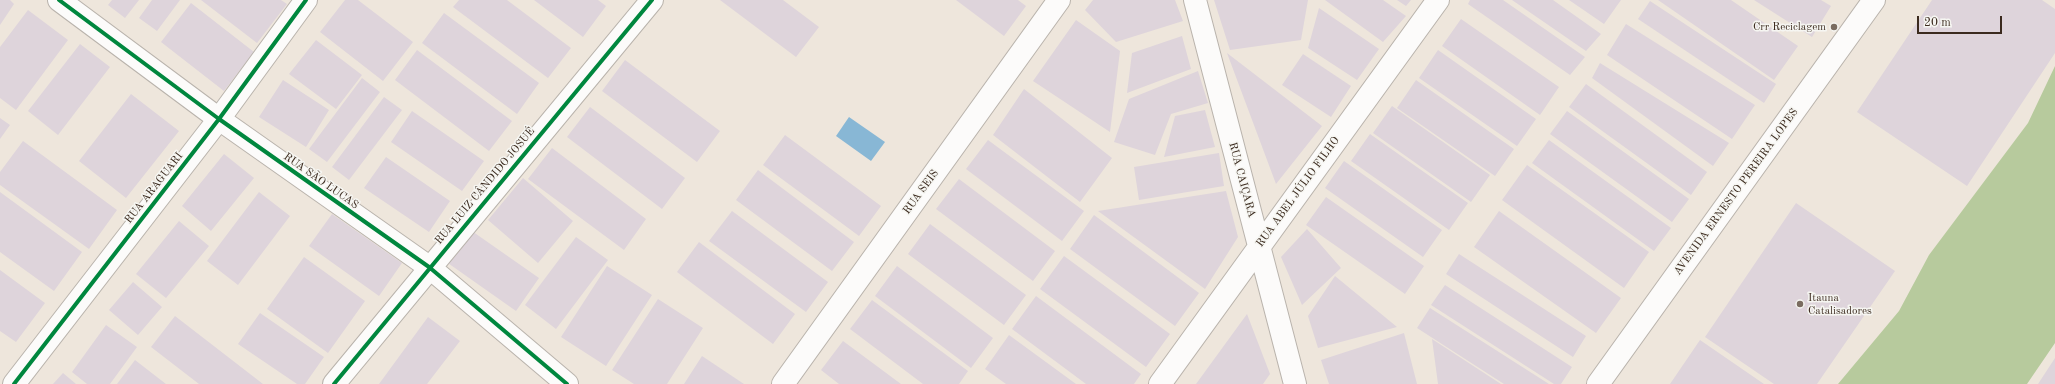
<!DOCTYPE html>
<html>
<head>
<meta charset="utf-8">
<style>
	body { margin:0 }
	#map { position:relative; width:2055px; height:384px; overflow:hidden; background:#eee6dc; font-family:"Old Standard TT",serif }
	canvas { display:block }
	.scale { position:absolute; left:1917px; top:16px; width:85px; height:18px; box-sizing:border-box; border:2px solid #3b2a1e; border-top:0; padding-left:5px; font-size:12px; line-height:14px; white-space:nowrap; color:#3b2a1e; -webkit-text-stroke:3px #f6f6f2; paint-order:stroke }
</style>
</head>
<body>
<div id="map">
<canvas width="2055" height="384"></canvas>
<div class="scale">20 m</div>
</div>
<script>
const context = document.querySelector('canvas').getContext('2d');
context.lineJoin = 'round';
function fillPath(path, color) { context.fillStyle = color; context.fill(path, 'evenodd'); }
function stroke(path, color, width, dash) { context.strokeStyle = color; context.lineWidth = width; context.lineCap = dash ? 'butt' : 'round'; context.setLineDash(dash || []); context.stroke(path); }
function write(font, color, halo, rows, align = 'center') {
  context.font = font + ' "Old Standard TT",serif'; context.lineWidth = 3; context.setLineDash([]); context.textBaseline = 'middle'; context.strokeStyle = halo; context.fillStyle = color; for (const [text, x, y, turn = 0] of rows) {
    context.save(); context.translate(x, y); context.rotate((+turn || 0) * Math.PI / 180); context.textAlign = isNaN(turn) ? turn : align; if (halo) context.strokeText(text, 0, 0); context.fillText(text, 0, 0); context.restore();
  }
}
fillPath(new Path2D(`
	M2055 66V343L2027 384H1838L1899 311 1929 255 2028 123Z`), '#b7ca9d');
fillPath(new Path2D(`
	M849 117 885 142 871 161 836 136Z`), '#88b7d5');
fillPath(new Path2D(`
	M0 0H10L14 4 0 25Z
	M112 0H139L125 18 108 5Z
	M152 0H180L157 31 139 18Z
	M201 0H281L287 4 257 43Z
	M345 0H358L413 42 383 81 320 32Z
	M459 0H507L571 48 548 78 453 7Z
	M534 0H598L606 6 583 37Z
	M720 0H783L819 27 796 57Z
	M956 0H1018L1026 6 1004 36Z
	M1093 0H1175L1183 21 1116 42 1085 10Z
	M1214 0H1308L1301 40 1230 50Z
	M1325 0H1383L1406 16 1383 42Z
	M1397 0H1411L1406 6Z
	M1470 0H1503L1585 57 1570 75 1468 4Z
	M1512 0H1553L1601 34 1586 51Z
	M1569 0H1621L1604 24Z
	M1658 0H1731L1798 46 1774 80Z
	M1754 0H1821L1831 6 1812 37Z
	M1932 0H2042L2055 9V53L1967 186 1857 112Z
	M1650 1 1776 84 1764 103 1638 19Z
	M191 3 254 52 224 91 161 42Z
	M1319 8 1379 49 1357 80 1308 48Z
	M28 10 68 40 16 110 0 98V47Z
	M444 13 539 83 517 114 422 43Z
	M1461 19 1559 87 1540 115 1442 46Z
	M1076 20 1120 51 1110 132 1033 81Z
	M1626 24 1755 105 1732 139 1607 55Z
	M1182 36 1191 69 1127 93 1132 53Z
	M316 40 362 75 336 109 289 74Z
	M80 44 110 67 58 135 28 111Z
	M417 50 512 121 489 151 395 80Z
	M1438 50 1536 119 1517 146 1419 78Z
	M1227 53 1322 126 1276 184Z
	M1303 54 1351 86 1331 117 1282 85Z
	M625 60 720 131 697 162 602 91Z
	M1600 63 1729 143 1713 166 1592 78Z
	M1198 71 1208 103 1171 114 1155 155 1114 142 1129 99Z
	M362 78 380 92 327 162 309 149Z
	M283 80 329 110 306 147 259 117Z
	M1416 80 1514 149 1495 176 1397 108Z
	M1586 84 1707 172 1691 195 1569 107Z
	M1024 89 1112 158 1080 202 993 135Z
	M131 94 179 131 126 198 79 161Z
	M384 97 402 110 349 180 332 167Z
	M1392 106 1490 175 1471 202 1373 133Z
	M590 107 685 178 662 209 567 137Z
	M1205 110 1215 147 1164 157 1175 116Z
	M412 111 484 161 462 191 391 142Z
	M1567 111 1689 199 1672 222 1550 134Z
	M0 118 10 125 0 139Z
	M1370 134 1468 203 1449 230 1351 161Z
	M785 135 881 206 859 236 763 165Z
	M988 140 1084 211 1062 241 966 169Z
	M1549 140 1671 228 1654 251 1532 163Z
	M23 141 117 210 89 249 0 185V172Z
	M552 148 646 219 624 250 528 179Z
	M1219 153 1224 186 1139 200 1134 167Z
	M224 154 254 178 211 231 182 206Z
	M386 157 450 201 429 232 364 188Z
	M1344 161 1442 230 1423 257 1325 188Z
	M1527 165 1649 252 1624 288 1502 200Z
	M758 170 854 242 832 271 736 200Z
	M523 178 573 221 538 263 488 220Z
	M959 179 1055 251 1033 281 936 209Z
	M1226 191 1238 237 1205 289 1098 211Z
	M0 192 82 252 54 291 0 252Z
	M259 192 290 216 238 285 207 261Z
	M1326 197 1424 266 1405 294 1306 225Z
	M1796 203 1895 271 1817 384H1774L1705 337Z
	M732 211 828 282 806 312 709 241Z
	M1499 211 1621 298 1596 333 1474 247Z
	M332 214 402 263 379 296 309 246Z
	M1094 215 1199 293 1175 326 1070 249Z
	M179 221 209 246 166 298 136 274Z
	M930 224 1026 295 1004 325 908 254Z
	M469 229 539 278 516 311 445 261Z
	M1307 229 1341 268 1302 305 1281 257Z
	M576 237 608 260 556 329 525 305Z
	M699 242 795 314 773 344 677 272Z
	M1459 254 1586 336 1573 357 1446 274Z
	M1064 256 1170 334 1146 367 1040 289Z
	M304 257 365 301 328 353 267 309Z
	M607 266 652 295 606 366 561 337Z
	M897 266 993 338 971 368 875 296Z
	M0 270 45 303 16 342 0 331Z
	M1335 276 1397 327 1318 348 1308 316Z
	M133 282 162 307 138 335 109 310Z
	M1445 285 1572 367 1561 384H1554L1431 305Z
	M1036 296 1141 374 1134 384H1086L1012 329Z
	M658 299 703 328 667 384H634L612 370Z
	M872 300 968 371 959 384H923L850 329Z
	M1430 308 1549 384H1504L1417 328Z
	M260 313 324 357 305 384H297L238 344Z
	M1247 314 1270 374 1263 384H1196Z
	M175 316 263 384H199L151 347Z
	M428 317 460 341 427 384H379Z
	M106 325 137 347 110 384H87L72 372Z
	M1404 333 1417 384H1329L1321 360Z
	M1009 335 1076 384H1006L985 369Z
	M1432 339 1501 384H1438Z
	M1700 340 1764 384H1670Z
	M843 341 901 384H839L821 370Z
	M702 356 744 384H684Z
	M2055 358V384H2038Z
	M135 360 166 384H117Z
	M63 373 76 384H53Z`), '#ded4db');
const street = new Path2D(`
	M59 0 219 119 429 267 567 384
	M1195 0 1295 384
	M334 384 652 0
	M783 384 1059 0
	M1160 384 1438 0
	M1598 384 1874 0`);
const secondary = new Path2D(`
	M14 384 219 119 306 0`);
stroke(street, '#b9b3ac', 24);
stroke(secondary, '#b9b3ac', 24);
stroke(street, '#fcfbfa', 22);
stroke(secondary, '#fcfbfa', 22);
stroke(new Path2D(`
	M59 0 219 119 429 267 567 384
	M14 384 219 119 306 0
	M334 384 652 0`), '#00873e', 4);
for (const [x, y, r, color] of [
	[1834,27,4,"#7a6c60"],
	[1800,304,4,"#7a6c60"]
]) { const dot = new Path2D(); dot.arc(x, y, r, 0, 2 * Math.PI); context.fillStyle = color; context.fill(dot); stroke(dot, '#f6f6f2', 1.5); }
write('11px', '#3b2a1e', '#f6f6f2', [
	["Crr Reciclagem",1826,27],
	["Itauna",1808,298,"left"],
	["Catalisadores",1808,311,"left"]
], 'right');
write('11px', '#3b2a1e', '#f6f6f2', [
	["RUA CAIÇARA",1242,180,75],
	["RUA SÃO LUCAS",321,181,35],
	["RUA LUIZ CÂNDIDO JOSUÉ",485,186,-50],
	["RUA ARAGUARI",154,188,-52],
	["RUA SEIS",921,192,-54],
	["RUA ABEL JÚLIO FILHO",1298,192,-54],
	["AVENIDA ERNESTO PEREIRA LOPES",1736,192,-54]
]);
</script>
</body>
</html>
